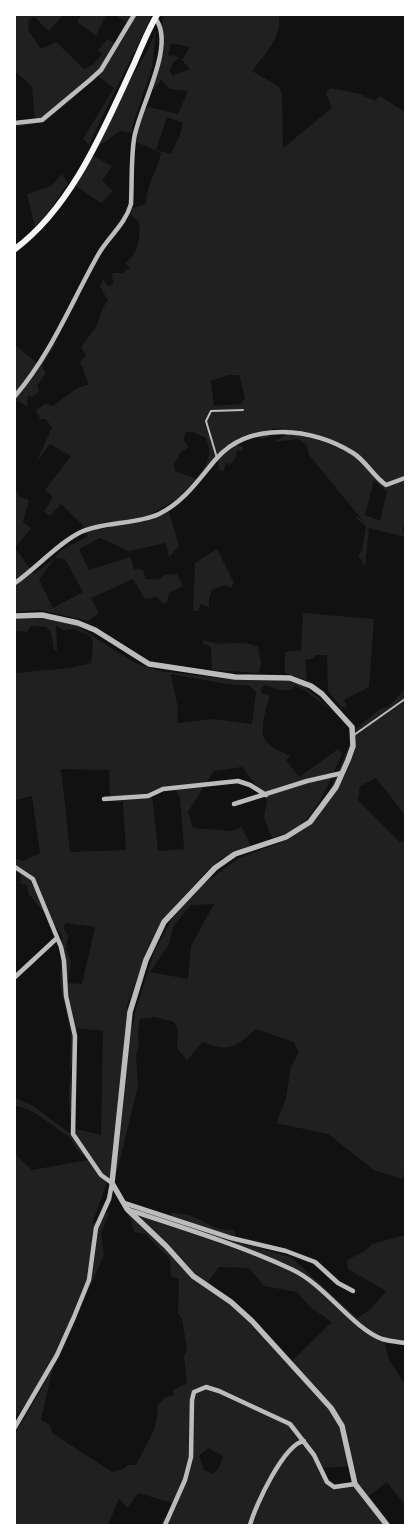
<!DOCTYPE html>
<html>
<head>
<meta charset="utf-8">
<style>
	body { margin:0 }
	#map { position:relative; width:420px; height:1540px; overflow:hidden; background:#111; font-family:"IBM Plex Sans",sans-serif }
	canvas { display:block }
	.frame { position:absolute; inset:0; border:16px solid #fff; pointer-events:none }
</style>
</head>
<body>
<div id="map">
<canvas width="420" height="1540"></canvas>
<div class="frame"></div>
</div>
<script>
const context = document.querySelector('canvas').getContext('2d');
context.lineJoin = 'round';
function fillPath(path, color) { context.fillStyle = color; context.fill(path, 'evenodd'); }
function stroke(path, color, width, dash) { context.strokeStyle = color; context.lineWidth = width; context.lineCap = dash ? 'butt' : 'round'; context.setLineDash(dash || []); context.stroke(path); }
fillPath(new Path2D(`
	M15 15H63L49 31 34 17 29 20 28 30 41 49 56 42 84 69 94 64 102 54 98 50 107 39 119 45 131 25 115 15H152C132 59 109 101 89 145L83 139 114 88 98 76 45 122 15 127 35 118 32 87 15 71Z
	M81 15H106L96 36 77 22Z
	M163 15H279C283 36 264 55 252 71L278 86 282 93 283 148 332 108 326 93 330 88 360 94 375 101 380 96 405 112V525L402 528 405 537 369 528 365 566 358 555 362 551 366 526 357 519 356 515 364 522 309 455 307 445 298 439 273 442 287 435 283 428 272 429 269 437 261 439 255 434 237 439 233 443 243 447V451H237L235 459 229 465 226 463 223 471 219 470 218 462H214L189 488V495C170 499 159 513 141 518H154L169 512 179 546 169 557 166 543 129 551 100 538 79 549 89 570 130 557 134 569 143 570 146 579 158 580 165 575 177 574 183 586 169 593 167 602 164 604 157 597 145 599 133 579 91 598 99 613 88 621 40 610 15 612V487L20 497 29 500 23 522 31 528 15 548 34 574 55 558 60 551 88 536 81 523 61 504 50 516 44 512 53 497 45 490 71 456 50 444 36 462 52 428 46 419H40L36 410 46 403 53 406 76 389 89 384 80 362 86 356 81 347C85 340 92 334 96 327 101 316 99 311 108 301L100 286 103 279 108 286 113 284 112 273H123L130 268 125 263C138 255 141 237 139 222L131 215 132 208 146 204C146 186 157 171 161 153L136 142 137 124 141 111 149 107 178 114 188 91 170 89 161 80 153 90 151 85 159 56ZM171 43 190 47 182 60 190 69 173 76 170 71 173 62 179 58 174 55 168 56ZM167 117 183 123 180 135 171 154 156 150ZM228 375H239L245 398 241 404 214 406 211 381ZM186 432H193L206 438C213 457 207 463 197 479L175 471 174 464 181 452 189 447 183 440ZM374 480 387 492 380 521 365 515ZM55 558 65 559 83 592 53 608 39 579Z
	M156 30 152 68 132 127V133L120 131 96 148 124 90 148 50Z
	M92 155 112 166 102 180 113 191 101 203 76 186Z
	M62 174 68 183 52 207 35 227 27 194 51 186Z
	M58 340 42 366 46 373 37 386 39 392 30 397 28 395 27 406 18 401 15 402V345L37 363Z
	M217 549 234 583 231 588 226 585 213 589 209 597V607L201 604 198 611H193L195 563Z
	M303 613 374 619 369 687 344 700 347 707H341L328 691 327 655H316L314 658 305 660 307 680 285 673V652L301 650Z
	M30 617 53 619 75 625 135 663 160 671 227 679 289 681 303 685 335 713 303 689 294 686 291 690H280L265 685 261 688 262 694 270 695C267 705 258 732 266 741 271 748 283 752 290 756L286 760 299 777 338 749 342 754C332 775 319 810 301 825 293 832 282 835 272 838L264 818 267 800 242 767 214 771 188 812 193 828 231 831 242 827 251 846 219 860 203 875 167 916 149 945 127 1006 133 1027 135 1013 154 952 173 917 201 886 239 858 279 843 317 819 357 728 380 709 389 706 405 689V815L376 778 360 786 358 800 400 842 405 840V1172L402 1179 374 1170 328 1134 276 1123 286 1099 291 1066 299 1053 294 1042 256 1029C235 1047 230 1053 203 1042L187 1060 177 1048 178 1031 174 1022 155 1017 140 1019 138 1031 139 1045 136 1055 138 1086 117 1172 106 1185 92 1224 110 1211 101 1233 104 1255 52 1371 41 1420 50 1425 52 1433 112 1472 125 1468 128 1465H136C145 1446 160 1427 157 1406L164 1398 174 1395 173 1390 187 1383 184 1356 187 1349 182 1319 178 1313 179 1279 171 1276 170 1259 145 1234 134 1232 131 1220 126 1213V1201L171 1215 172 1212C178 1214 187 1214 192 1216 206 1222 218 1232 234 1230L238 1242 291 1257 357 1318 371 1309 386 1291 348 1269 347 1260 365 1251 372 1244 405 1235V1345L385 1343 389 1360 405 1384V1505L387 1482 369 1496 391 1525H161L163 1519 170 1518 173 1503 138 1493 127 1508 119 1498 108 1525H15V1434L49 1376 15 1417V1154L32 1170 88 1160 74 1146 71 1138C52 1127 37 1109 15 1106V1098L33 1106 71 1134 69 1098 71 1035 60 983 62 935 28 893 27 885 20 883 21 874 15 871V858L23 861 40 853 32 796 15 800V673L70 668 91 663 93 644 91 636 74 629 64 630 56 626 57 650H54L51 632 46 627 31 626 26 633 24 631 15 632V619ZM171 674 226 684 250 686 256 692 252 724 214 719 177 723 178 709ZM61 769 109 770 110 801 123 802 126 850 70 852ZM175 789 180 797 184 849 158 851 152 797 163 791ZM214 904 191 946 188 979 150 972 169 944 174 925 191 905ZM66 923 95 927 82 984 68 983 71 961 66 948 68 936 63 927ZM77 1028 103 1031 101 1135 76 1129 70 1076ZM219 1267 249 1268 264 1286 297 1292 310 1307 332 1322 291 1362 280 1356 261 1329 208 1282ZM208 1448 223 1456 219 1468 212 1474 204 1470 199 1456ZM349 1466 351 1483 335 1484 325 1476 323 1468Z
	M205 640C222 649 241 638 258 647L261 664 259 673 212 670 211 647 202 643Z`), '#202020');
stroke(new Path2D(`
	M217 458 206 421 211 411 243 410
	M354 735 405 699`), '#bcbcbc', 2);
stroke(new Path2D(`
	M15 123 42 120 90 80 101 70 134 15
	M15 396C51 354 71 303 98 255 108 237 125 225 131 204 132 183 131 160 134 139 138 109 177 45 155 18
	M15 583C35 569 61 541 81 532 105 521 135 525 159 514 184 502 199 479 216 459 250 420 314 428 353 453 366 461 373 476 386 485L405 478
	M104 799 148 796 163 789 238 781 250 785 266 795
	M234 804 307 781 342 773
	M15 867 33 879 61 947 64 961 66 996 75 1036 73 1134 101 1175 112 1183 109 1199 96 1228 89 1280 74 1317 57 1355 15 1427
	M15 977 57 938
	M124 1203 231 1238 286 1251 315 1262 338 1283 353 1291
	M129 1210C184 1228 239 1245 291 1269 326 1285 351 1327 382 1339 389 1341 398 1342 405 1343
	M165 1525 185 1480 191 1457 192 1400 194 1392 206 1387 219 1391 290 1424 314 1455 327 1482 334 1487 355 1484
	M250 1525C255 1506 284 1444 304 1441`), '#bcbcbc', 4.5);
stroke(new Path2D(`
	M15 616 42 615 78 623 95 630 149 664 235 677 290 678 311 686 322 694 352 727 353 746 348 760 336 787 310 822 286 837 235 854 215 868 164 922 146 960 130 1012 112 1183 127 1209 166 1246 193 1276 231 1302 252 1321 331 1408 342 1426 355 1484 387 1525`), '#bcbcbc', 5.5);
stroke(new Path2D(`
	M15 249C73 206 104 128 134 64 141 48 148 30 157 15`), '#f5f5f5', 6);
</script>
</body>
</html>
